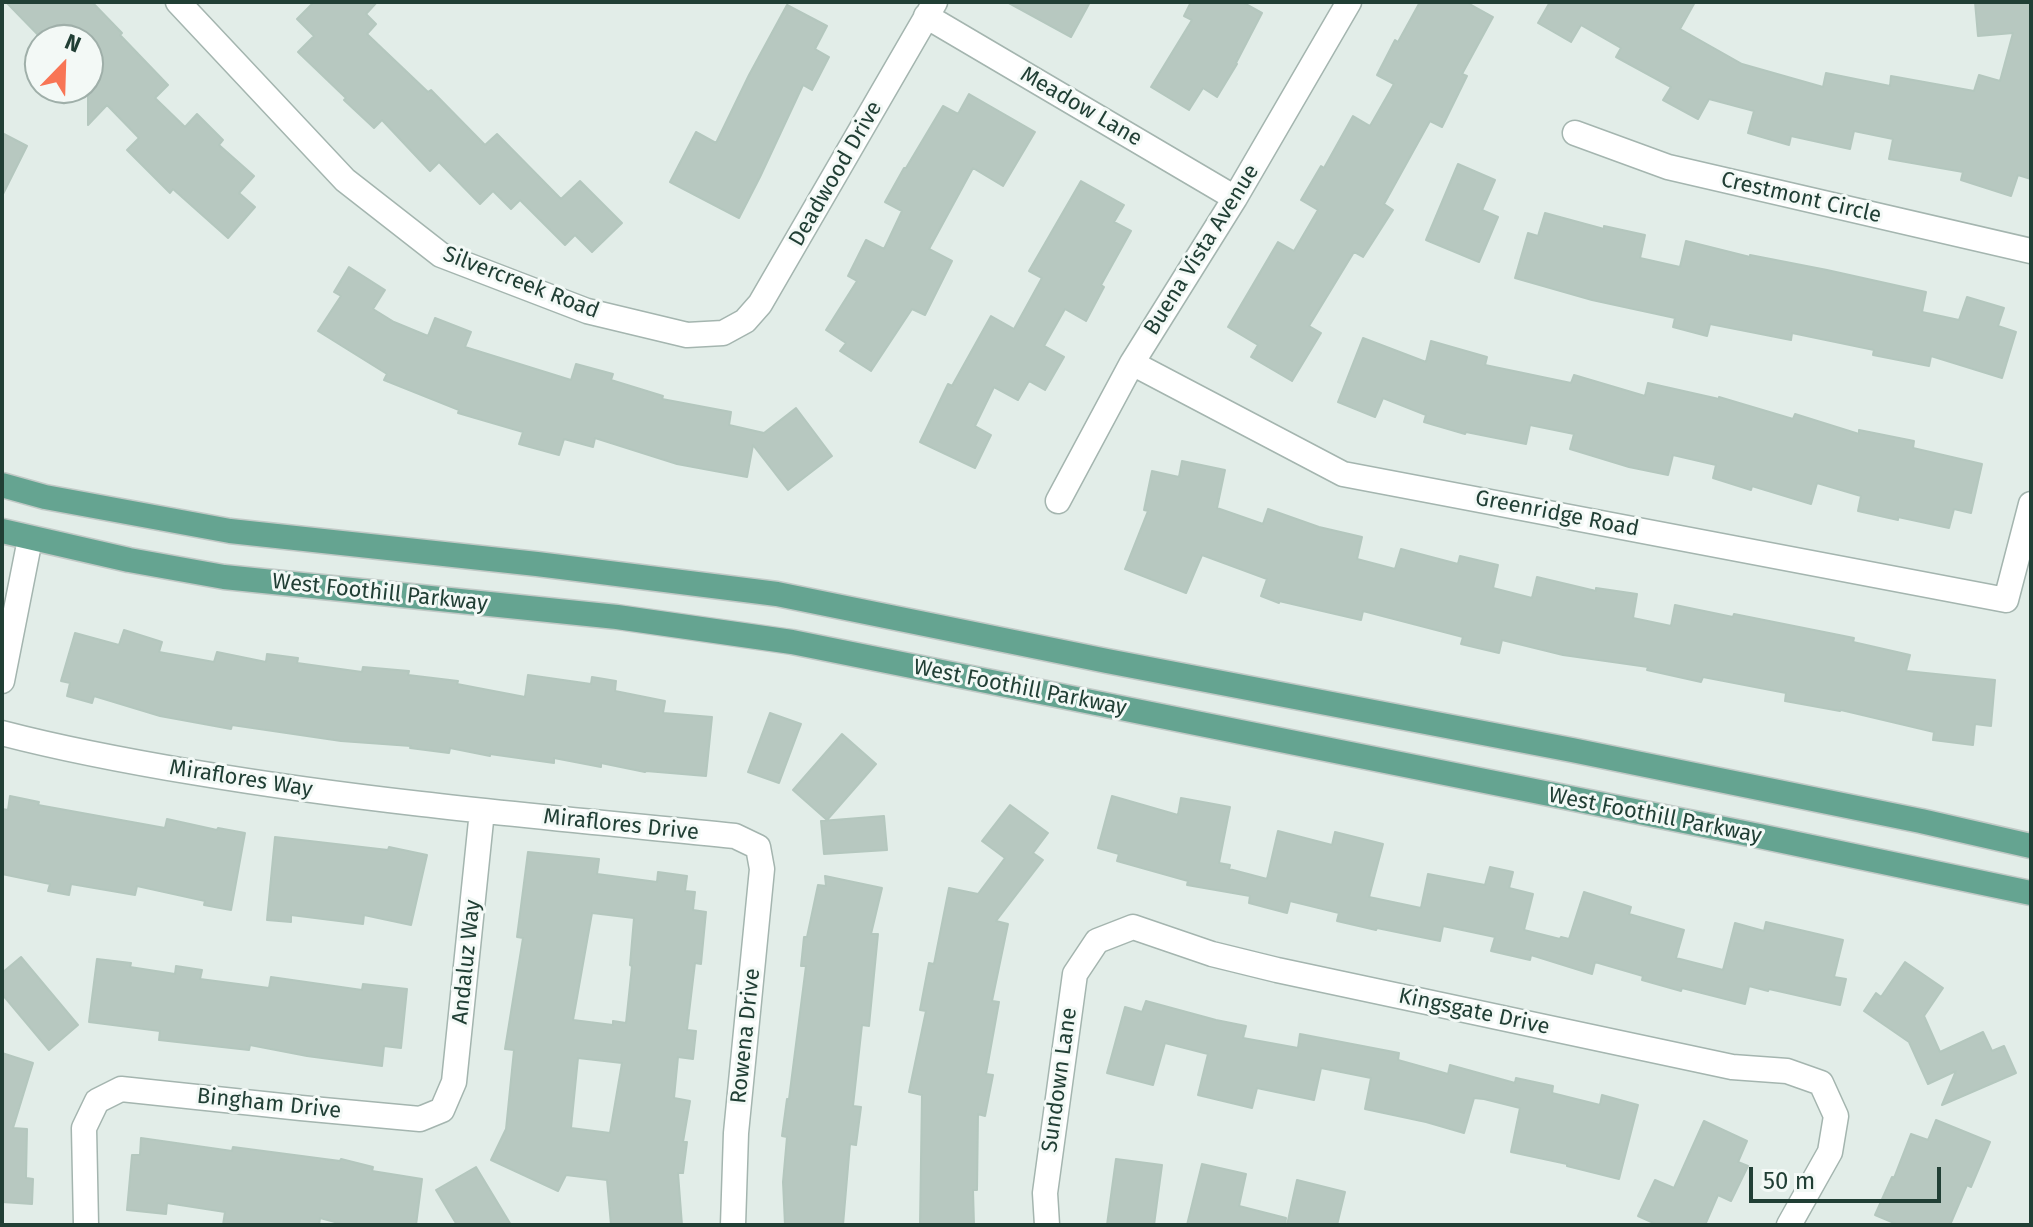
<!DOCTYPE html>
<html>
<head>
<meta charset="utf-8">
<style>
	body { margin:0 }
	#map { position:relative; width:2033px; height:1227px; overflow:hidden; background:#e2ede8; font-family:"Fira Sans",sans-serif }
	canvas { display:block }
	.frame { position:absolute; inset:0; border:4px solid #213f35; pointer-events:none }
	.north { position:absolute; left:24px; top:24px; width:80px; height:80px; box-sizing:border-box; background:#f3f9f6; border:2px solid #9fafa9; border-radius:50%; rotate:23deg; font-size:22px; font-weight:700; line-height:32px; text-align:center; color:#213f35 }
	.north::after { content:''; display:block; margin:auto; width:28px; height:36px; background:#f87555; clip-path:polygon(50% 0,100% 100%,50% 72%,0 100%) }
	.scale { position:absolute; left:1749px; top:1167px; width:192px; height:36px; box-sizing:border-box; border:4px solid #213f35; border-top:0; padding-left:10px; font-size:24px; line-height:28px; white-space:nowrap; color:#213f35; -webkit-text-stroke:6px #f3f9f6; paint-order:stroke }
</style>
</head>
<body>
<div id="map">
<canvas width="2033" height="1227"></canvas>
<div class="frame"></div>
<div class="north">N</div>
<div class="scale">50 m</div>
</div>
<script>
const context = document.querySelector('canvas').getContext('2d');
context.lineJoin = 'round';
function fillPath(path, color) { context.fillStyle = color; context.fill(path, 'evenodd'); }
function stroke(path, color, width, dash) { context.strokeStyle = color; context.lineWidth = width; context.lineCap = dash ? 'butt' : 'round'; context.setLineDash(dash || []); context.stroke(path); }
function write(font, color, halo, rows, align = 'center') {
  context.font = font + ' "Fira Sans",sans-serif'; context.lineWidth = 6; context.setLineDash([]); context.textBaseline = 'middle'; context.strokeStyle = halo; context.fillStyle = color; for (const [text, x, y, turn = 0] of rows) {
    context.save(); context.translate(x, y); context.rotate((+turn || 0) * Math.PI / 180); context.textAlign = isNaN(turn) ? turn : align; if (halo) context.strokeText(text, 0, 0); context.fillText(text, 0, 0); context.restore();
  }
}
const building = new Path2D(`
	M6 2H92L122 33 120 35 168 85 155 98 185 127 197 114 223 140 219 145 254 176 239 193 255 207 228 238 173 189 170 193 127 150 139 138 107 105 88 125V40H43Z
	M314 2H377L366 14 376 24 367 34 428 92 431 90 485 145 497 134 561 199 580 181 622 223 592 252 575 235 565 245 520 200 511 209 493 191 480 204 439 162 430 171 382 120 374 128 344 100 346 98 298 52 314 36 297 19Z
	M1007 2H1090L1071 37Z
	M1191 2H1242L1262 13 1236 63 1237 64 1217 97 1203 88 1189 110 1151 87 1192 20 1184 16Z
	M1420 2H1466L1493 17 1462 74 1467 76 1442 127 1430 121 1384 204 1393 210 1363 257 1354 252 1309 326 1321 333 1292 381 1251 357 1258 345 1228 327 1278 242 1294 251 1318 210 1301 200 1321 166 1324 168 1353 116 1370 126 1394 84 1377 75 1395 40 1398 42Z
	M1550 2H1695L1680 29 1742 64 1823 87 1826 73 1890 86 1891 76 1974 91 1979 75 2000 81 2013 33 1978 36 1975 2H2031V179L2018 175 2011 196 1961 180 1963 172 1889 159 1893 139 1854 131 1850 149 1791 136 1789 145 1748 133 1754 111 1709 99 1698 119 1663 100 1671 87 1616 57 1621 48 1581 25 1571 42 1538 23Z
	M787 5 827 26 815 49 829 57 812 90 803 85 760 177 739 218 670 182 696 132 716 143 749 75Z
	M969 94 1035 132 1003 186 973 168 929 249 952 261 925 315 912 309 871 371 840 351 846 343 826 330 857 281 848 276 866 240 884 249 902 211 885 202 904 168H906L943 106 958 114Z
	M2 133 27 146 2 196Z
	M1458 164 1495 180 1482 210 1498 217 1479 262 1426 240Z
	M1081 181 1124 205 1114 222 1131 231 1101 285 1104 287 1086 321 1065 309 1044 346 1064 357 1045 390 1029 381 1018 400 994 387 975 426 991 435 975 468 920 442 948 384 952 386 991 316 1014 329 1042 278 1029 271Z
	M1545 213 1604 229V226L1645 235 1640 258 1680 267 1686 241 1750 257V255L1827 270 1926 292 1922 312 1959 320 1967 297 2004 308 1998 326 2016 332 2002 378 1931 356 1929 366 1873 355 1874 350 1792 333 1791 340 1710 324 1707 336 1673 327 1675 318 1592 300 1515 278 1528 233 1538 236Z
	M349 267 385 290 373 309 394 322 428 336 435 318 471 332 465 347 571 380 576 364 613 374 611 380 663 396 662 399 731 412 729 425 764 433 796 408 832 456 788 490 753 445 747 477 677 464 595 438 593 447 564 439 559 455 519 444 523 432 458 413 459 410 384 380 387 374 318 331 341 296 334 292Z
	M1363 338 1426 362 1431 341 1487 357 1485 365 1571 383 1574 375 1645 396 1648 383 1719 399V397L1793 419 1795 414 1859 434V430L1914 441 1913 448 1982 464 1971 513 1954 509 1949 528 1898 517V520L1858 511 1861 496 1817 483 1811 504 1752 486 1751 490 1713 478 1716 465 1673 455 1668 475 1629 467 1570 449 1574 434 1530 425 1526 444 1466 432 1465 434 1424 422 1426 415 1383 398 1375 417 1338 402Z
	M1182 461 1225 470 1217 508 1263 524 1268 509 1319 527 1362 537 1357 559 1395 569 1401 549 1458 564 1460 556 1498 565 1493 588 1532 598 1537 577 1596 591V588L1637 594 1633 618 1671 626 1675 605 1733 617 1734 614 1854 638 1853 642 1910 655 1906 671 1995 680 1991 726 1975 724 1973 745 1933 740 1934 732 1841 710 1840 711 1785 701 1786 693 1703 677 1701 682 1647 670 1648 667 1563 655 1502 640 1499 653 1461 644 1463 637 1363 611 1361 620 1279 601V603L1261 596 1267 579 1202 555 1186 593 1125 569 1148 511 1144 510 1152 471 1179 477Z
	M124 630 162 642 159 652 214 662 217 652 266 662 267 654 298 658 297 663 362 672 363 667 409 671 408 675 458 681 457 684 525 697 528 675 591 684 592 677 616 681 615 691 665 701 663 713 712 717 706 776 646 771 645 772 601 763V767L554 758V763L490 754V756L450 748 449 753 410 748 411 746 341 741 232 725 231 729 160 716 94 696 92 703 67 696 70 683 61 681 75 633 119 645Z
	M770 713 801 724 779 783 748 772Z
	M842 734 876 764 827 820 793 790Z
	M10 796 39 802 38 805 165 828 167 819 217 830 218 828 245 833 231 910 204 905 205 901 137 886 135 895 71 884 69 895 48 891 50 884 2 874V809L8 810Z
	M1112 796 1178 815 1181 798 1230 807 1219 863 1230 865 1229 869 1267 879 1278 831 1332 845 1335 832 1383 844 1369 897 1421 908 1428 874 1485 885 1490 867 1513 872 1509 888 1533 894 1524 930 1560 939 1561 937 1569 939 1584 892 1631 907 1629 914 1684 930 1676 958 1723 970 1735 923 1764 931 1766 922 1843 940 1834 977 1846 979 1840 1005 1769 989 1768 991 1749 986 1745 1004 1682 988 1681 991 1642 980 1643 976 1595 962 1592 974 1531 955 1530 960 1491 951 1495 937 1443 926 1440 941 1377 928 1376 930 1337 921 1339 913 1290 901 1287 913 1249 903 1250 896 1187 885 1188 881 1117 861 1119 854 1098 848Z
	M1010 805 1048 833 1033 853 1043 860 996 921 1008 924 992 1001 999 1002 986 1074 993 1075 985 1116 978 1114 977 1190H973L974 1225H920L922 1095 909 1092 926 1011 920 1010 929 963 934 964 949 888 978 894 1005 858 982 841Z
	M884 816 887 850 824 854 821 821Z
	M275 837 388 850 389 847 427 855 411 925 364 915 363 924 291 915V922L267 920Z
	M528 852 599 859 597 874 657 882 658 872 687 876 685 891 695 892 693 910 706 912 701 964 695 963 687 1030 696 1031 693 1059 678 1057 674 1098 690 1101 683 1142H687L683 1173H678L682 1225H611L607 1180 566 1175 558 1191 491 1160 506 1129 514 1050 505 1049 523 938 517 937ZM592 913 634 918 630 965 632 966 626 1023 613 1021V1025L573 1020ZM578 1058 622 1063 610 1133 571 1128Z
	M825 876 882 888 871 934H878L869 1026 862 1025 853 1106 861 1107 856 1145 850 1144 843 1225H785L783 1182 787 1137 782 1136 787 1099H789L806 966H801L804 937H807L818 885 826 886Z
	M21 957 78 1025 49 1050 2 994V973Z
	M97 959 131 963 130 967 175 974 176 966 202 970 200 979 269 988 271 977 362 990 363 984 407 989 401 1048 384 1046 382 1066 307 1056 250 1045 249 1050 159 1040 160 1031 89 1022Z
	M1905 962 1943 988 1924 1016 1940 1052 1983 1032 1992 1051 2004 1046 2016 1073 1942 1105 1956 1071 1928 1084 1909 1042 1864 1011 1876 993 1881 997Z
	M1146 1001 1216 1020 1246 1026 1243 1038 1298 1048 1300 1034 1399 1053 1398 1060 1448 1074 1450 1065 1515 1083 1516 1078 1553 1086 1552 1093 1600 1105 1602 1095 1638 1105 1619 1179 1567 1166V1164L1511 1152 1520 1108 1484 1099 1474 1098 1464 1133 1426 1122 1365 1109 1371 1078 1321 1068 1314 1100 1257 1088 1252 1108 1198 1095 1208 1054 1165 1043 1153 1085 1107 1073 1125 1007 1142 1012Z
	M2 1053 33 1063 13 1128 27 1129 26 1178 33 1179 32 1204 2 1202Z
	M1936 1120 1990 1142 1971 1187 1967 1185 1950 1225H1899L1875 1215 1892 1177 1894 1178 1911 1134 1928 1140Z
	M1704 1121 1747 1141 1738 1162 1748 1166 1731 1201 1718 1195 1705 1225H1658L1638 1216 1655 1180 1674 1188Z
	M141 1138 232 1151 233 1147 340 1161 341 1159 373 1167 372 1171 422 1179 416 1225H346L320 1218 319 1225H223L225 1212 167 1203 166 1214 127 1210 132 1155H140Z
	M1116 1159 1162 1165 1154 1225H1107Z
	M1202 1164 1246 1174 1239 1206 1286 1218 1285 1225H1187Z
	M476 1167 511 1225H457L436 1190Z
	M1297 1180 1345 1192 1337 1225H1287Z`);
fillPath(building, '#b7c8c0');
stroke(building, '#b4c7be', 2);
const minor = new Path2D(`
	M178 2 345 180 441 255 587 311 687 335 723 333 745 321 760 304 935 2
	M926 16 1235 198
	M1575 133 1668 167 2031 251
	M1132 363 1343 474 2006 600 2031 504
	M1058 501 1132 363 1235 198 1349 2
	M2 681 30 539
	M2 733C67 750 132 762 198 773 376 803 556 818 735 836L758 847 762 869 736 1133 733 1225
	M86 1225 84 1128 97 1101 121 1089 301 1108 420 1119 442 1110 454 1082 482 811
	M1047 1225 1045 1193 1075 974 1097 941 1133 927 1212 954 1277 970 1732 1067 1787 1071 1821 1083 1836 1116 1830 1152 1789 1225`);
const major = new Path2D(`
	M2 485 45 497 230 531 537 564 777 594 1107 661 1572 750 1921 821 2031 846
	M2 531 129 560 224 577 617 617 792 642 1759 836 2031 893`);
stroke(minor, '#a4b5af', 27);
stroke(major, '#c1c9c6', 27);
stroke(minor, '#fff', 24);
stroke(major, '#65a491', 24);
write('22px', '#213f35', '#f3f9f6', [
	["Meadow Lane",1081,107,30],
	["Deadwood Drive",836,174,-60],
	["Crestmont Circle",1801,198,13],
	["Buena Vista Avenue",1202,250,-58],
	["Silvercreek Road",521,283,21],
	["Greenridge Road",1557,514,11],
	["West Foothill Parkway",380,593,6],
	["West Foothill Parkway",1020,688,11],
	["Miraflores Way",241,779,9],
	["West Foothill Parkway",1655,816,11],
	["Miraflores Drive",621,825,6],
	["Andaluz Way",467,962,-84],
	["Kingsgate Drive",1474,1012,12],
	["Rowena Drive",746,1036,-84],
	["Sundown Lane",1060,1080,-82],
	["Bingham Drive",269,1104,6]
]);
</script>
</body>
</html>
